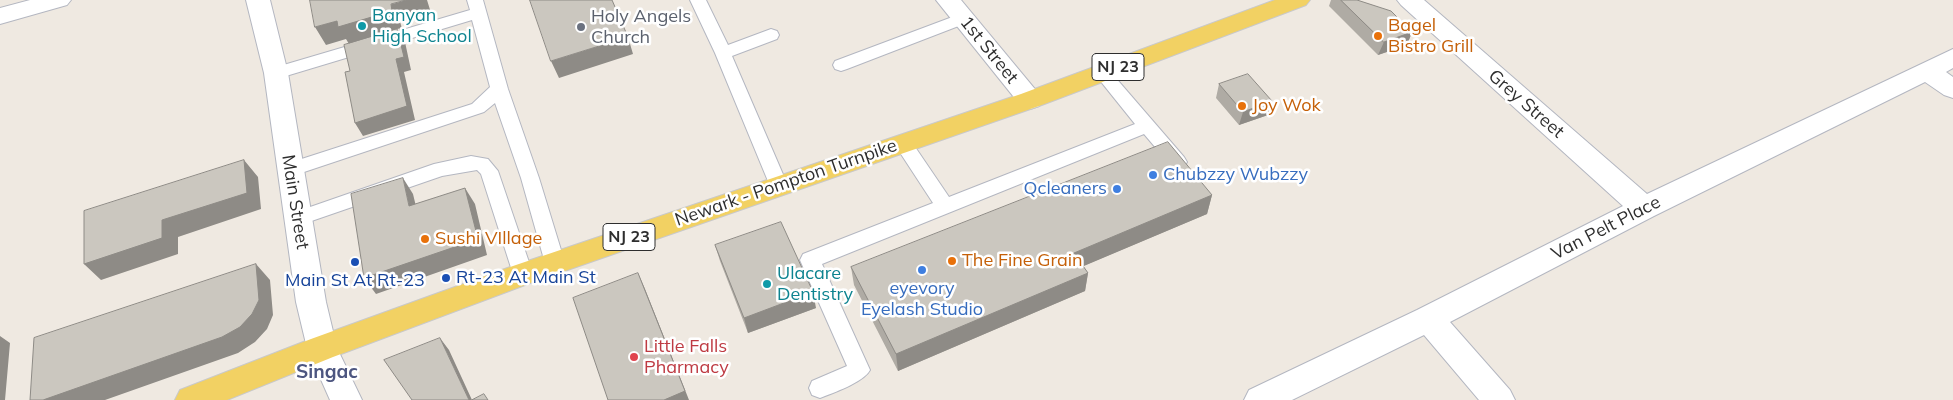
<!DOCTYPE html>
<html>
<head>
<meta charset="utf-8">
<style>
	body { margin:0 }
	canvas { display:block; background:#efe9e1 }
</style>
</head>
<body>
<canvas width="1953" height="400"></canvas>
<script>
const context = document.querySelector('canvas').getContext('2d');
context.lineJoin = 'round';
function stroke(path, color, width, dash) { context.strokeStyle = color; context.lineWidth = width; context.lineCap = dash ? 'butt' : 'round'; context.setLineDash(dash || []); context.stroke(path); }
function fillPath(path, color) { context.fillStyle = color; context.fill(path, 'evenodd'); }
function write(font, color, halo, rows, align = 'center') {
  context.font = font + ' Mulish,sans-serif'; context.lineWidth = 5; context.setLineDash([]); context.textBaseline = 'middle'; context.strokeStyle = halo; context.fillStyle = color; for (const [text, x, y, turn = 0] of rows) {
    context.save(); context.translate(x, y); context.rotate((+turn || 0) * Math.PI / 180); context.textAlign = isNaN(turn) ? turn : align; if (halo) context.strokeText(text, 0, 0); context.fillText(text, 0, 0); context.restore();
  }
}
const lane = new Path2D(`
	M467 0H483L508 89 539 178 565 263 562 269 555 271 548 269 545 263 521 178 495 103 484 112 289 177 283 175 280 170 283 165 472 104 490 87 472 20 276 79 270 77 268 73 270 69 470 10Z
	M690 0H706L728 45 771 29 777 31 779 35 777 39 732 56 788 186 786 191 779 193 772 191 770 186 715 53Z
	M963 13 969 14 971 18 969 22 847 69 841 71 835 69 833 65 835 61Z
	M1102 67 1108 69 1184 157 1187 162 1184 167 1178 169 1172 167 1144 134 822 264 870 370C864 382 833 393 820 398L812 395 809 388 812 381 847 366 800 260 803 254 933 203 897 148 894 143 897 138 903 136 909 138 949 197 1135 124 1094 73 1096 69Z
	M471 156 488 159 498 171 533 274 530 280 523 282 516 280 513 274 481 174 477 170 442 176 297 226 290 224 287 219 290 214 434 164Z`);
const street = new Path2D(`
	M30 0H71L67 5 0 24V8Z
	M936 0H961L1039 94 1043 100 1039 106 1030 109 1021 106Z
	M1397 0H1424L1647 194 1953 49V68L1946 72 1953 77V98L1944 95 1925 82 1654 216 1450 322 1510 390 1515 400H1479L1424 335 1292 400H1244L1249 390 1417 310 1623 206 1401 5Z`);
const secondary = new Path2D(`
	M246 0H270L288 73 326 302 337 348 362 400H330L307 348 296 302 264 73Z`);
const primary = new Path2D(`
	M1275 0H1310L1306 5 1039 106 533 282 333 357 227 400H175L180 390 311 339 513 266 1021 94Z`);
stroke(lane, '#b4b7c1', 2);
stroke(street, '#b4b7c1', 2);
stroke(secondary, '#b4b7c1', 2);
stroke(primary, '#c9c9c9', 2);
fillPath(lane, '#fff');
fillPath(street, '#fff');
fillPath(secondary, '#fff');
fillPath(primary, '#f2d163');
fillPath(new Path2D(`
	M1331 0H1357L1412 32 1407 45 1378 55 1329 6Z
	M1219 84 1268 115 1239 125 1216 98Z
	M1212 195 1207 214 1083 266 1088 273 1085 291 898 371 854 285 851 267Z
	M715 245 816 308 748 333 720 261Z`), '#afaba4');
fillPath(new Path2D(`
	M406 0H427L431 13 400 22 402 28 397 29 405 42 411 70 404 72 415 120 363 136 355 123 349 44 346 39 326 45 315 27Z
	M1412 32 1407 45 1378 55 1384 42Z
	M628 37 633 54 559 78 551 61Z
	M1272 101 1268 115 1239 125 1243 112Z
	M244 160 258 177 261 209 178 237V254L101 280 84 264 162 220Z
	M403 178 413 194 420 223 409 206Z
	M465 188 475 204 487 255 376 294 364 278Z
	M1212 195 1207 214 1072 271 1074 253Z
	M256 264 270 280 273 315 267 329 255 342 238 353 105 400H43Z
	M638 273 645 289 689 400H664Z
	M1088 273 1085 291 898 371 896 354Z
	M813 292 816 308 748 333 744 318Z
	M0 336 10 343 5 400H0Z
	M440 338 449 350 472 400H469Z`), '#8e8b86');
const building = new Path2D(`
	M310 0H406L391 4 392 11 338 27 337 21 315 27Z
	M530 0H612L628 37 551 61Z
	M1341 0H1357L1391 11 1412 32 1384 42Z
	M397 29 404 57 396 59 407 106 355 123 345 72 350 71 344 45Z
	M1248 74 1272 101 1243 112 1219 84Z
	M1168 142 1212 195 1074 253 1088 273 896 354 851 267Z
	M244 160 247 193 162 220V238L84 264V211Z
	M403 178 409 206 465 188 478 239 364 278 351 194Z
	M781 222 813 292 744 318 715 245Z
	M256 264 259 300 252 314 240 327 222 337 43 400H30L34 338Z
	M638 273 685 391 664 400H608L573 298Z
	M440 338 469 400H412L384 360Z
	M484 394 488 400H472Z`);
fillPath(building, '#cbc7bf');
stroke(building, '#8e8b86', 1);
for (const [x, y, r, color] of [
	[362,26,5,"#0f9aa8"],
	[581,27,5,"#6b7280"],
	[1378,36,5,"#e8710a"],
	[1242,106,5,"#e8710a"],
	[1153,175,5,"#3f7fe0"],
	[1117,189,5,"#3f7fe0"],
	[425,239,5,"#e8710a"],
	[952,261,5,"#e8710a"],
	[355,262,5,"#1a4fb4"],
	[922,270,5,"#3f7fe0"],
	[446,278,5,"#1a4fb4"],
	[767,284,5,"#0f9aa8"],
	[634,357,5,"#e0444e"]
]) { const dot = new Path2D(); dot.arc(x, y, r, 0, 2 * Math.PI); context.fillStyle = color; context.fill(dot); stroke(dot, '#fff', 2); }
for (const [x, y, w] of [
	[1118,67,52],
	[629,237,52]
]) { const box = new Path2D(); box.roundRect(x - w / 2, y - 13.5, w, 27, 4); context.fillStyle = '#fff'; context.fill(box); stroke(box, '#2e2e2e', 1); }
write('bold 16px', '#2e2e2e', null, [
	["NJ 23",1118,67],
	["NJ 23",629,237]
]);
write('18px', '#0d838f', '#fff', [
	["Banyan",372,16],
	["High School",372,37],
	["Ulacare",777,274],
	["Dentistry",777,295]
], 'left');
write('18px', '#5b616d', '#fff', [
	["Holy Angels",591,17],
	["Church",591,38]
], 'left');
write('18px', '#c56008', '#fff', [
	["Bagel",1388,26],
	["Bistro Grill",1388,47],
	["Joy Wok",1252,106],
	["Sushi VIllage",435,239],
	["The Fine Grain",962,261]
], 'left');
write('18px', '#2e2e2e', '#fff', [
	["1st Street",989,50,51],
	["Grey Street",1526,104,41],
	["Newark - Pompton Turnpike",786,183,-19],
	["Main Street",295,202,81],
	["Van Pelt Place",1606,228,-27]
]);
write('18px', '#366cbe', '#fff', [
	["Chubzzy Wubzzy",1163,175],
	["Qcleaners",1107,189,"right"],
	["eyevory",922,289,"center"],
	["Eyelash Studio",922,310,"center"]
], 'left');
write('18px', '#164399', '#fff', [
	["Rt-23 At Main St",456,278],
	["Main St At Rt-23",355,281,"center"]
], 'left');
write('18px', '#be3a42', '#fff', [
	["Little Falls",644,347],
	["Pharmacy",644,368]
], 'left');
write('bold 19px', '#4d5680', '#fff', [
	["Singac",327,372]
]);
</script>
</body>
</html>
